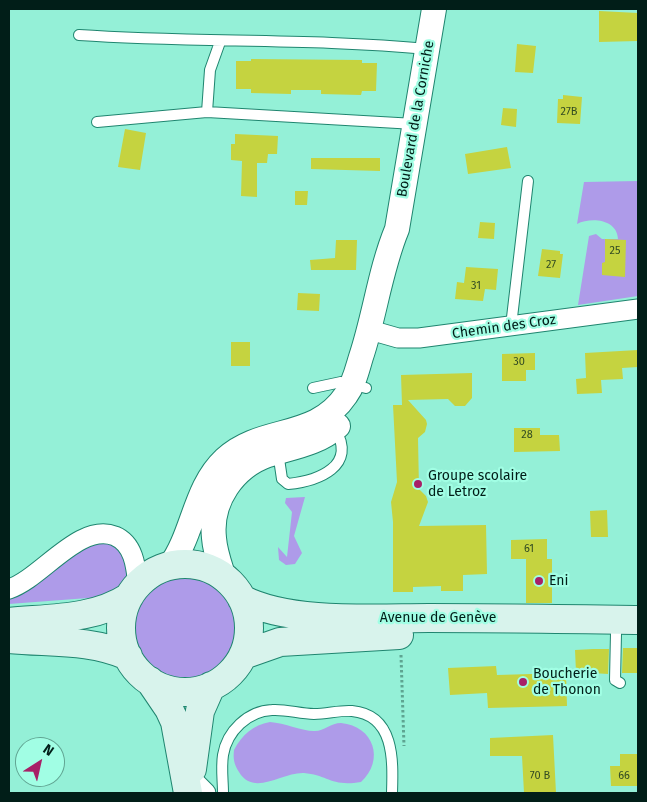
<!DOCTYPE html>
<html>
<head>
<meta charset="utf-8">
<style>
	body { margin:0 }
	#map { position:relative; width:647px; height:802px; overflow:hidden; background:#94f0d7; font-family:"Fira Sans",sans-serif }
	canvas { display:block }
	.frame { position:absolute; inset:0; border:10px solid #011e18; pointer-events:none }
	.north { position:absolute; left:15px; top:737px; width:50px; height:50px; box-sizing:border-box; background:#a1fee4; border:1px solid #61a492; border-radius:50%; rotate:35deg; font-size:14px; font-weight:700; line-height:20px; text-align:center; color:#011e18 }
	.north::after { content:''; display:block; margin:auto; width:18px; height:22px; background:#a82067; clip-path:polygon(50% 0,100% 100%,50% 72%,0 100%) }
</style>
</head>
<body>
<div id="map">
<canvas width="647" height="802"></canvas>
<div class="frame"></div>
<div class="north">N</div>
</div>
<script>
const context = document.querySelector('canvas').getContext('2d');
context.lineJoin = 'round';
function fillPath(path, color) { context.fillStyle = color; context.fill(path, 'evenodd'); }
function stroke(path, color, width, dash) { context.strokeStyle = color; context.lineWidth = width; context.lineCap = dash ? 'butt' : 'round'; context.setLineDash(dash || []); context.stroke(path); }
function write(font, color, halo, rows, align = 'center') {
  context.font = font + ' "Fira Sans",sans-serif'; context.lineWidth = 4.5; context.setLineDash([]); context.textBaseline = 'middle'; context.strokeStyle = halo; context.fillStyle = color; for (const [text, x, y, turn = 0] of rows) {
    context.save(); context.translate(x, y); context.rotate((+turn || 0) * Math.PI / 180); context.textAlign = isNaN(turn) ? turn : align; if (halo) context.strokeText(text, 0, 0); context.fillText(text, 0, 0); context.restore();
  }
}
fillPath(new Path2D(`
	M638 181V296L578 305 589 236 596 234 602 239H618C617 219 591 217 577 224L584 182Z
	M305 497 294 536 302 553 295 564 286 565 279 560 278 547 287 557 292 512 285 503 286 498Z
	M95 538 123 549C134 584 125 586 97 605L88 598 9 604V595Z
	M133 629a52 52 0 1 1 104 0a52 52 0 1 1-104 0Z
	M270 722C285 723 305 732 315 731 324 731 331 723 341 723 374 726 385 760 361 782 331 787 328 775 304 773 282 772 254 797 239 772 234 764 233 759 234 750 242 735 253 725 270 722Z`), '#ae9be9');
fillPath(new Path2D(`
	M599 11 638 13V41L599 42Z
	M517 44 536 46 533 73 515 72Z
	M251 59 362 60V63H377L376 91H362L361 95 321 94V90H291V94L251 93V89H236V61H251Z
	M563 95 582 97 580 124 557 123 558 99H563Z
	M503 108 517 109 516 127 501 125Z
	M125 129 146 133 140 170 118 167Z
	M235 134 278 136 277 154H268L267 163H257V197L241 196 242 161 231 160V144H235Z
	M507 147 511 168 468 174 465 154Z
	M311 158H380V171L311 169Z
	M295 191H308L307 205H295Z
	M480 222 495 223 494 239 478 238Z
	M605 239 626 240 625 277 602 275V263L605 262Z
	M336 240H357L356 270H311L310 260 335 258Z
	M542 249 560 251V254H563L560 278 538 276Z
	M466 267 498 269 496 290 485 289 483 301 455 299 457 282 464 283Z
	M298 293 320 294 319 311 297 310Z
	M231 342H250V366H231Z
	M638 350V367L622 368 623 379 601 380 602 393 577 394 576 379 586 378 585 353Z
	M535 353V370H526V381H502V354Z
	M472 373V398L465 406H455L448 399 408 400 426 420 427 424 425 432 418 438 419 489 426 496 428 502 419 526 486 525 487 574 463 575V591H441V586L413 587V592H393V522L391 502 397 482 393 405H402L401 375Z
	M514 428H540V435H559L560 451 514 452Z
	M607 510 608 537H591L590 511Z
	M547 539V559H552V603H526V559H511V540Z
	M623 648H638V673H622Z
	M593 649H609L608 674 576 672 575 650Z
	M496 666 497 675 566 673 567 706 488 708 487 693 450 695 448 668Z
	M553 735 556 793H524L522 756H490V738Z
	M620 754H638V786H611L610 766H620Z`), '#c5d340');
const service = new Path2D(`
	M79 35C195 43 312 38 428 49
	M207 112 210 70 220 42
	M97 122 207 112 415 124
	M511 326 528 181
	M313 388 341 382 366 388
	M278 452 282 479 288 484C318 481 358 466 335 429
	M616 633 615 680 620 683
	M223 793C223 781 221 768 223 755 227 731 248 711 272 710 286 709 300 714 314 714 327 714 340 710 352 711 395 715 393 761 392 793`);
const minor = new Path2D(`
	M370 330 398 338H419L638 309
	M9 589C42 578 79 522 115 536 134 544 136 567 138 585
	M191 778 206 793`);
const tertiary = new Path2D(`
	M170 566C194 533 194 488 225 459 262 425 315 441 346 395 354 384 357 370 361 357 375 315 380 270 397 229L434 9
	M224 578C220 565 215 552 214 538 210 501 234 467 268 455 293 447 318 444 338 426`);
const secondary = new Path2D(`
	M121 628a64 64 0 1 1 128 0a64 64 0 1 1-128 0Z
	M242 599C289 624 375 618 429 618 499 618 568 619 638 620
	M9 622C49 618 94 620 129 597
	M9 639C50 643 90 639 128 656
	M243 655 280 642 399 635
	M150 681 169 709 175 722 188 793
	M192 769 200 711 211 686`);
stroke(service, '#1f856f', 12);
stroke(minor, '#1f856f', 21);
stroke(tertiary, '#1f856f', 26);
stroke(secondary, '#1f856f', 30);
stroke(new Path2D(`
	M401 655 404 746`), '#5ea491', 3, [2.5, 2.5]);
stroke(service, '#fff', 10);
stroke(minor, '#fff', 19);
stroke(tertiary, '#fff', 24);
stroke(secondary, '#d8f3ec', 28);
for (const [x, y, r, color] of [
	[418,484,5,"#a82067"],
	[539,581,5,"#a82067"],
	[523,682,5,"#a82067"]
]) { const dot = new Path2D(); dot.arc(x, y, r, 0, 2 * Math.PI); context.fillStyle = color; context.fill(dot); stroke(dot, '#a1fee4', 2); }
write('11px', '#324b22', null, [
	["27B",569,112],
	["25",615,251],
	["27",551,265],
	["31",476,286],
	["30",519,362],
	["28",527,435],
	["61",529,549],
	["70 B",540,776],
	["66",624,776]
]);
write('14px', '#011e18', '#a1fee4', [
	["Boulevard de la Corniche",416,119,-80],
	["Chemin des Croz",504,327,-8],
	["Avenue de Genève",438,618]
]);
write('14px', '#011e18', '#a1fee4', [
	["Groupe scolaire",428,476],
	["de Letroz",428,492],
	["Eni",549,581],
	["Boucherie",533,674],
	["de Thonon",533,690]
], 'left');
</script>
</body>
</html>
